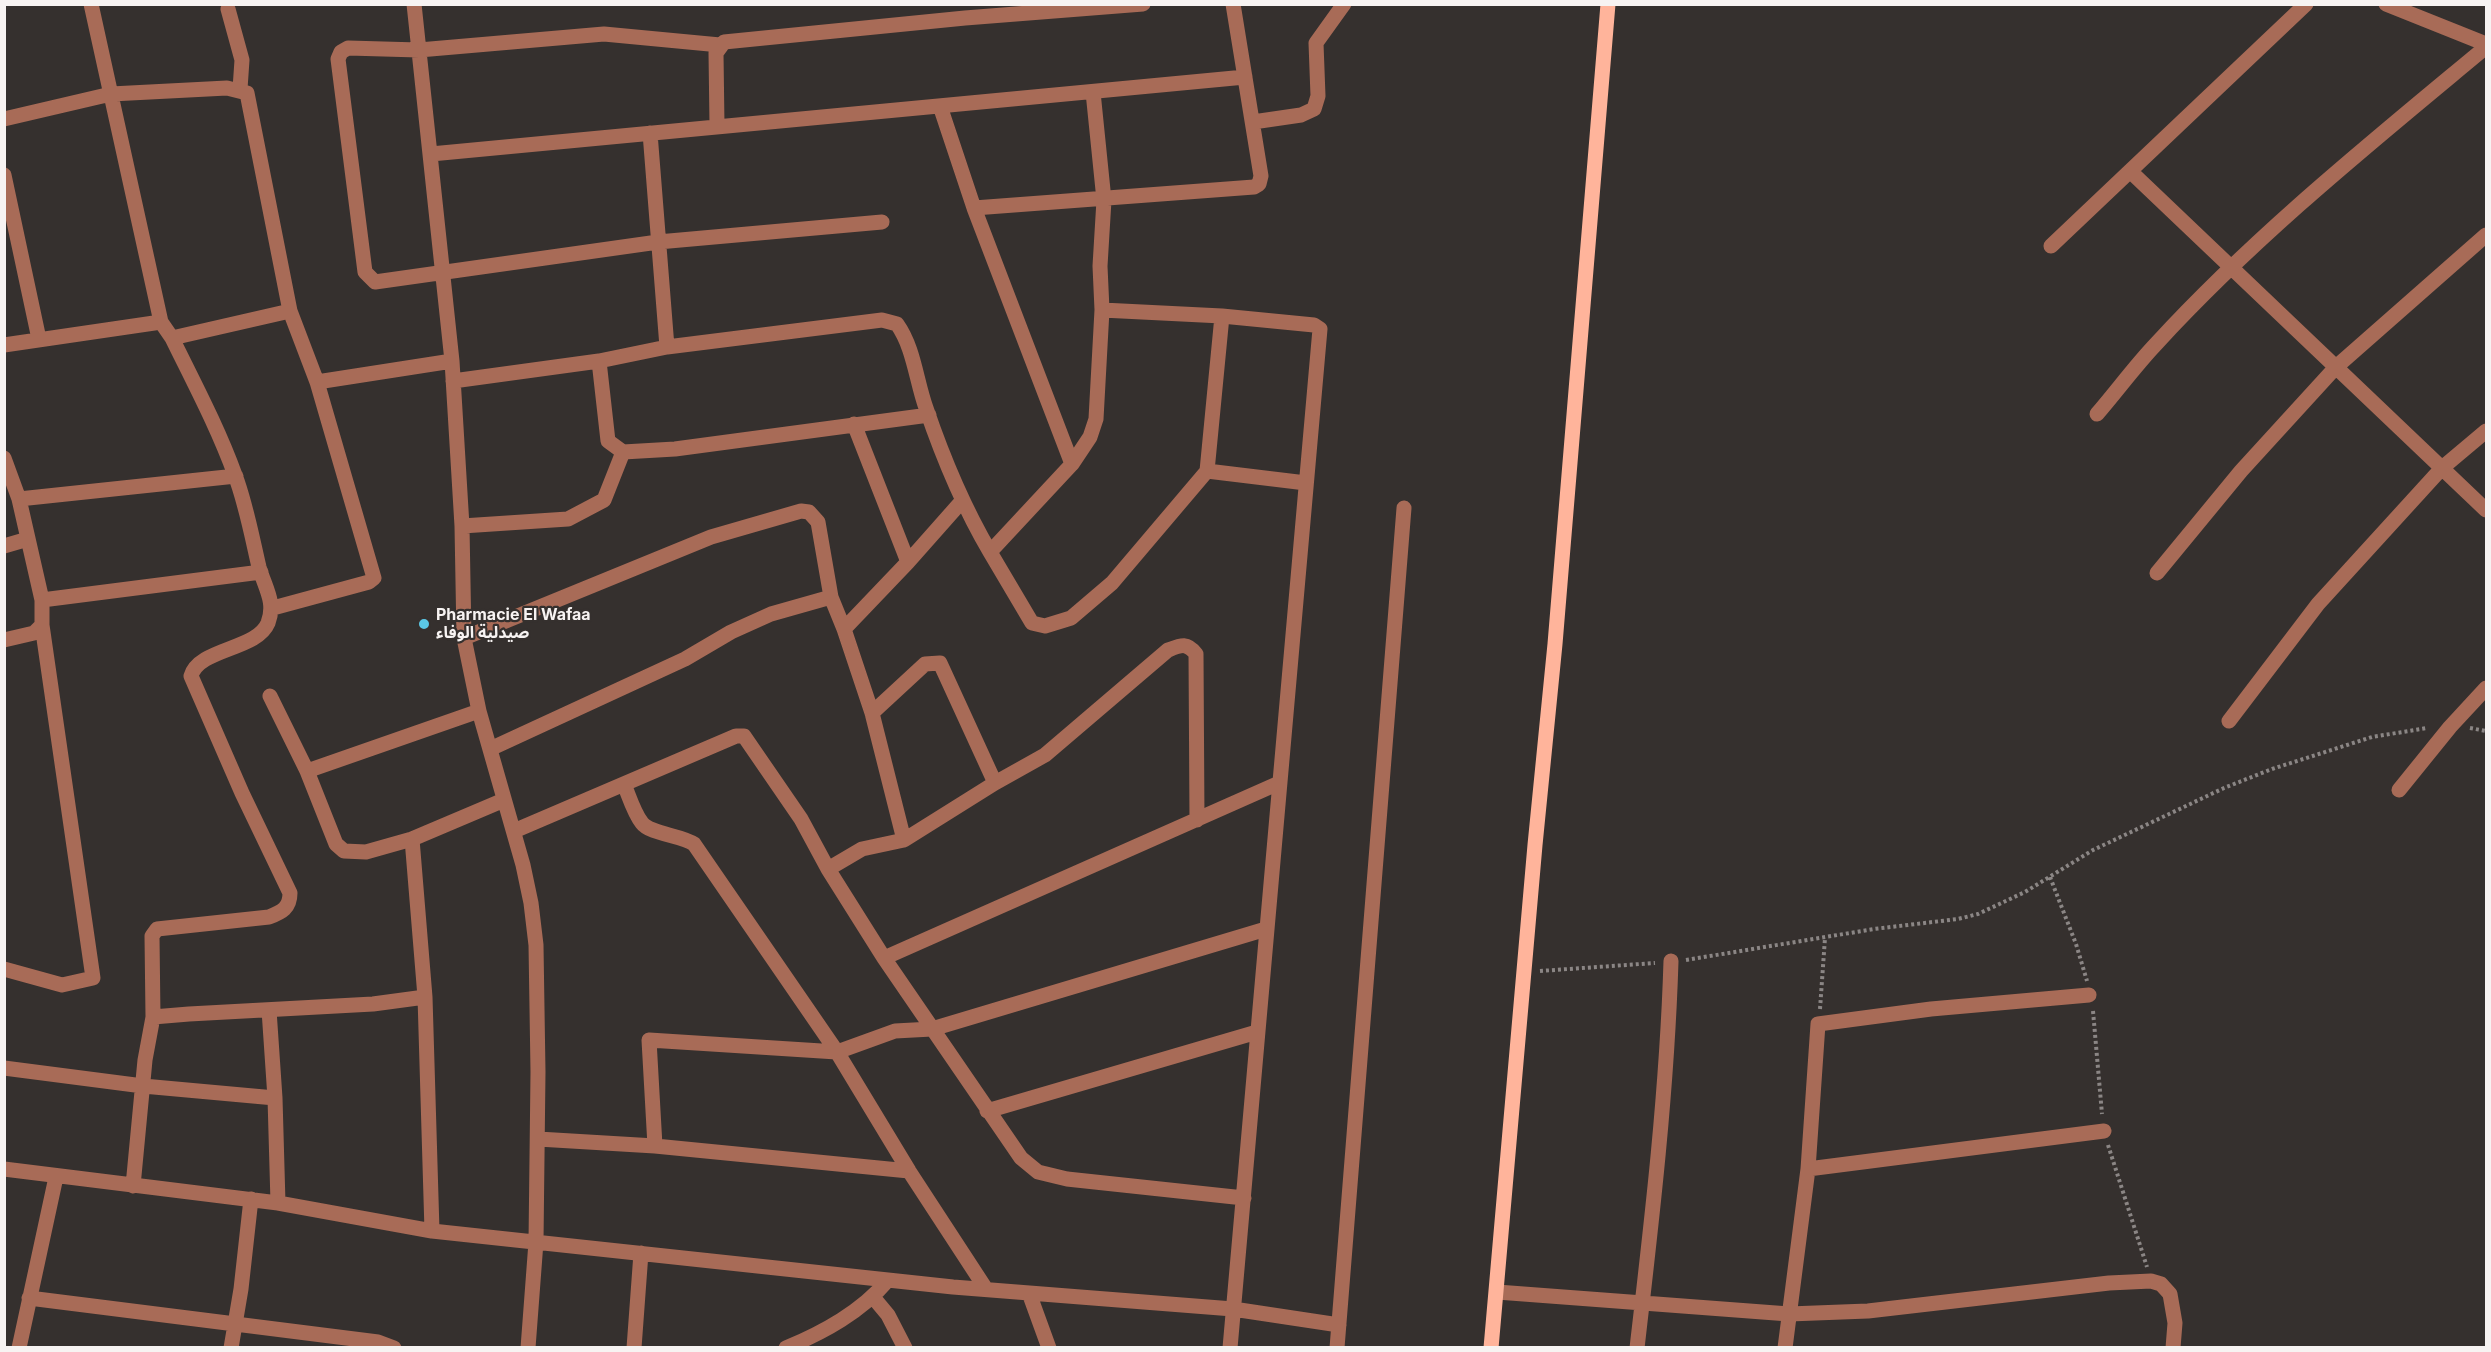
<!DOCTYPE html>
<html>
<head>
<meta charset="utf-8">
<style>
	body { margin:0 }
	#map { position:relative; width:2491px; height:1352px; overflow:hidden; background:#35302e; font-family:Inter,sans-serif }
	canvas { display:block }
	.frame { position:absolute; inset:0; border:6px solid #f7f3f2; pointer-events:none }
</style>
</head>
<body>
<div id="map">
<canvas width="2491" height="1352"></canvas>
<div class="frame"></div>
</div>
<script>
const context = document.querySelector('canvas').getContext('2d');
context.lineJoin = 'round';
function stroke(path, color, width, dash) { context.strokeStyle = color; context.lineWidth = width; context.lineCap = dash ? 'butt' : 'round'; context.setLineDash(dash || []); context.stroke(path); }
function write(font, color, halo, rows, align = 'center') {
  context.font = font + ' Inter,"Noto Sans Arabic",sans-serif'; context.lineWidth = 4.5; context.setLineDash([]); context.textBaseline = 'middle'; context.strokeStyle = halo; context.fillStyle = color; for (const [text, x, y, turn = 0] of rows) {
    context.save(); context.translate(x, y); context.rotate((+turn || 0) * Math.PI / 180); context.textAlign = isNaN(turn) ? turn : align; if (halo) context.strokeText(text, 0, 0); context.fillText(text, 0, 0); context.restore();
  }
}
stroke(new Path2D(`
	M2470 728 2486 731
	M2050 877 2076 944 2087 981
	M1686 960 1874 929 1958 919 1978 914 2025 892 2093 850 2224 788 2272 769 2372 737 2427 728
	M1540 971 1655 963
	M1820 1009 1825 938
	M2093 1011 2102 1114
	M2108 1145 2147 1267`), '#8b8685', 4, [3, 3]);
stroke(new Path2D(`
	M91 4 161 322 172 338C194 383 218 428 235 475 246 504 252 537 259 567 265 588 276 602 268 623 257 650 199 648 191 676L242 793 290 893C290 908 282 912 269 917L157 929 152 936 153 1017
	M414 4 452 361 462 526 464 638 479 711 523 865 531 903 536 945 538 1072 536 1242 528 1348
	M2386 4 2486 44
	M228 9 242 60 240 89
	M720 45 604 34 419 50 348 48 341 52 338 59 365 272 375 282 658 242 882 222
	M940 106 974 208 1254 187 1259 184 1261 176 1233 4
	M4 119 111 94 227 88 247 93 290 311 317 382 374 578 369 582 273 608
	M1253 122 1301 115 1314 109 1318 96 1316 43 1344 4
	M717 125 716 53 724 42 965 18 1143 4
	M650 133 667 347
	M431 154 1245 77
	M2130 171 2486 510
	M4 175 39 339
	M974 208 1072 464 1090 437 1096 419 1102 310 1100 266 1104 200 1093 92
	M2051 246 2306 4
	M1102 310 1222 316 1314 325 1320 329 1230 1348
	M172 338 290 311
	M4 345 161 322
	M453 381 599 361
	M317 382 452 361
	M2097 414C2117 391 2135 366 2156 344 2256 235 2373 141 2486 47
	M929 415 675 449 623 452 608 441 599 361 667 347 882 320 897 324C914 348 916 380 926 408 943 458 963 506 990 552
	M854 424 908 562
	M4 458 19 499 42 600V625L34 633 4 640
	M1072 464 990 552 1032 623 1045 626 1071 618 1112 583 1207 471 1222 316
	M1207 471 1306 483
	M19 499 236 476
	M462 526 568 519 604 500 623 452
	M4 546 28 539
	M2157 573 2241 471 2336 367 2486 235
	M42 600 261 572
	M464 638 711 537 801 511 809 512 818 522 831 597 844 629
	M270 696 307 771 336 844 344 851 366 852 412 839 504 800
	M872 713 925 664 940 663 995 783
	M2229 721 2318 604 2442 468 2486 431
	M490 749 685 659 731 632 771 614 831 597
	M307 771 479 711
	M624 784C629 796 634 813 642 823 650 834 681 835 694 844L837 1052 909 1171 986 1289
	M2399 790 2450 727 2486 688
	M514 831 736 736H744L801 819 828 869 884 958 1021 1158 1038 1172 1067 1179 1244 1198
	M904 840 872 713 844 629 908 562 962 501
	M828 869 862 849 904 840 995 783 1045 755 1168 650C1181 645 1187 642 1196 654L1197 820
	M884 958 1279 783
	M4 969 62 985 93 978 42 625
	M425 997 432 1231
	M269 1010 275 1098 278 1203
	M4 1068 143 1086 275 1098
	M987 1111 1257 1032
	M538 1139 655 1146 909 1171
	M655 1146 649 1040 837 1052 895 1031 932 1029 1266 929
	M4 1169 278 1203 432 1231 953 1287 1233 1309 1339 1325
	M1808 1169 2104 1131
	M133 1186 145 1060 153 1017 189 1014 373 1004 425 997 412 839
	M1497 1292 1789 1314 1868 1311 2109 1283 2151 1281 2161 1284 2170 1294 2175 1323 2173 1348
	M1029 1293 1049 1348
	M873 1297 888 1315 905 1348
	M29 1298 378 1342 394 1348
	M19 1348 56 1177
	M231 1348 241 1289 251 1199
	M634 1348 641 1253
	M786 1348C824 1332 861 1312 888 1280
	M1337 1348 1404 508
	M1637 1348C1652 1219 1667 1091 1671 961
	M1785 1348 1808 1169 1818 1024 1931 1009 2089 995`), '#a86b57', 15);
stroke(new Path2D(`
	M1491 1348 1535 845 1555 644 1608 4`), '#ffb49b', 15);
for (const [x, y, r, color] of [
	[424,624,6,"#5bc8e6"]
]) { const dot = new Path2D(); dot.arc(x, y, r, 0, 2 * Math.PI); context.fillStyle = color; context.fill(dot); stroke(dot, '#35302e', 2); }
write('bold 16px', '#f7f3f2', '#35302e', [
	["Pharmacie El Wafaa",436,615],
	["صيدلية الوفاء",436,633]
], 'left');
</script>
</body>
</html>
